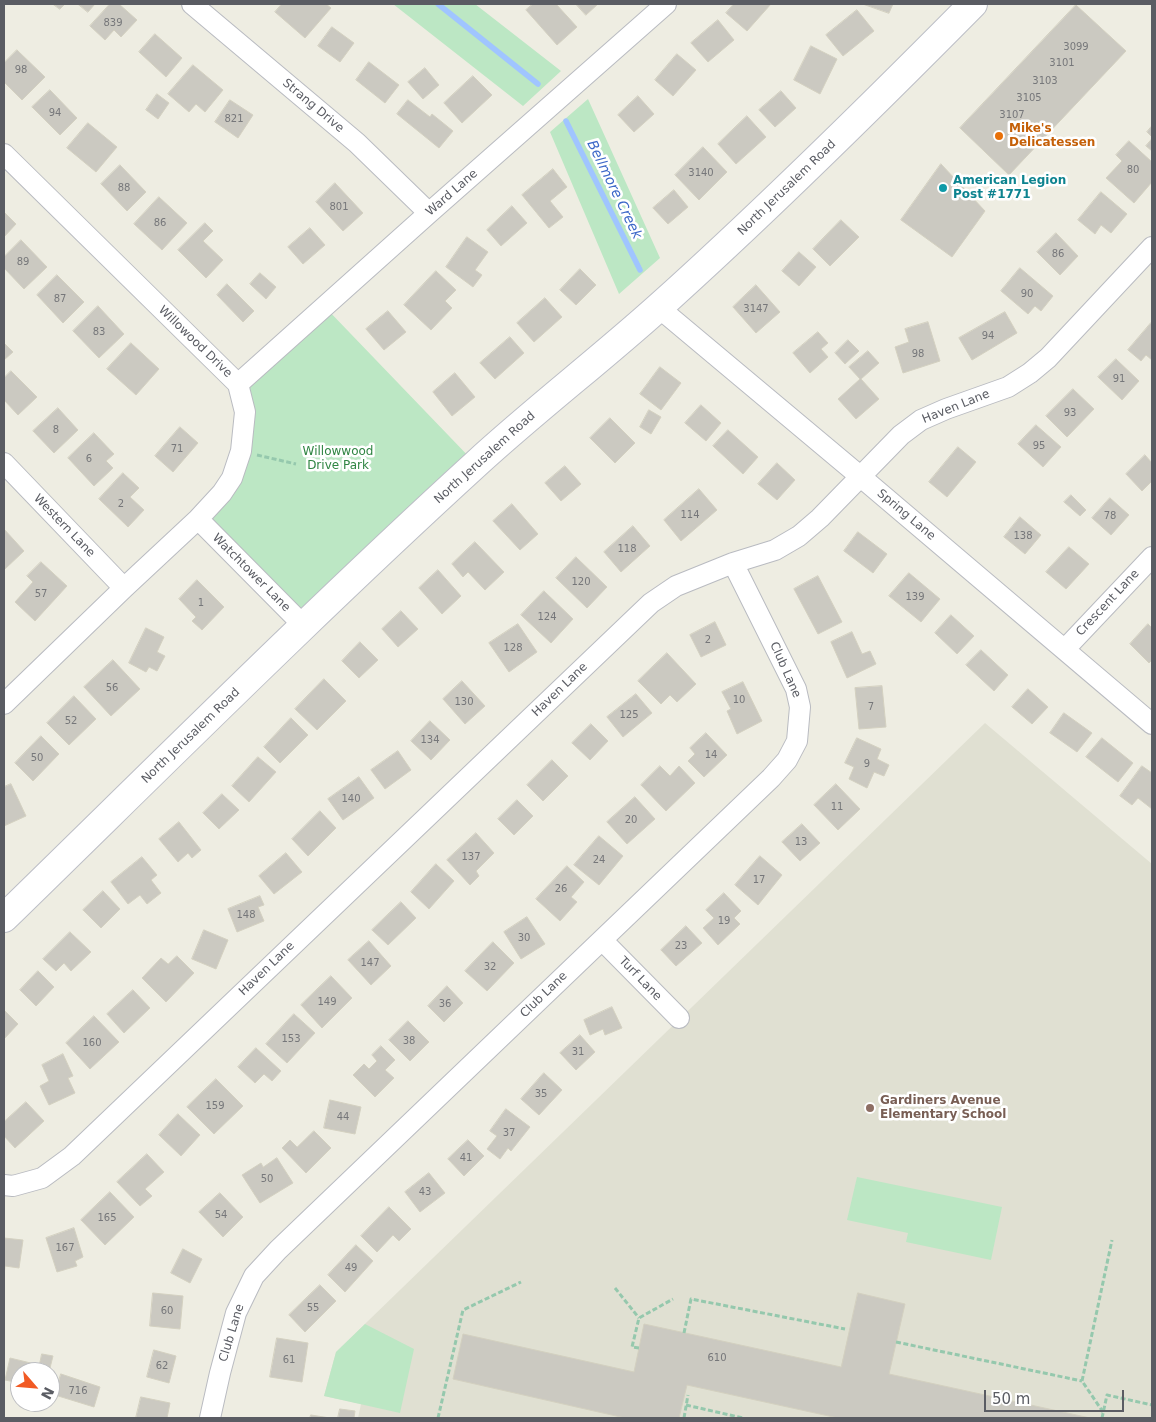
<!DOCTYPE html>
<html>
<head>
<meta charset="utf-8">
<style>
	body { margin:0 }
	#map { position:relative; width:1156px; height:1422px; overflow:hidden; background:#eeede2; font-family:"DejaVu Sans",sans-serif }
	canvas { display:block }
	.frame { position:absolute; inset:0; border:5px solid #5a5c63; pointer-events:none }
	.north { position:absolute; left:10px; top:1362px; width:50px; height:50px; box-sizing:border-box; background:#fff; border:1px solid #bdbec1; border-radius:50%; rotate:117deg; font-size:14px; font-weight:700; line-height:20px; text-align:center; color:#5a5c63 }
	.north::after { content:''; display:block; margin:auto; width:18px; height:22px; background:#f15a24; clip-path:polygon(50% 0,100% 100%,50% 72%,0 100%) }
	.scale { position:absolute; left:984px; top:1390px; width:140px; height:22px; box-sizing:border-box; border:2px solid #5a5c63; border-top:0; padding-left:6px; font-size:15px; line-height:18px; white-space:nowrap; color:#5a5c63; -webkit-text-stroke:4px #fff; paint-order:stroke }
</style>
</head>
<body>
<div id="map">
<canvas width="1156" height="1422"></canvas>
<div class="frame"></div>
<div class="north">N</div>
<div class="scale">50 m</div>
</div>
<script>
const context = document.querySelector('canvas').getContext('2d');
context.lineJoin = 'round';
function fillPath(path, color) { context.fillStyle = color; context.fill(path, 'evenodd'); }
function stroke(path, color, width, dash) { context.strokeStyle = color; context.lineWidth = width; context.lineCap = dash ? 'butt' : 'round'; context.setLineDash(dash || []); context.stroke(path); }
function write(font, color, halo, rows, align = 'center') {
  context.font = font + ' "DejaVu Sans",sans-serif'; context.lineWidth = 5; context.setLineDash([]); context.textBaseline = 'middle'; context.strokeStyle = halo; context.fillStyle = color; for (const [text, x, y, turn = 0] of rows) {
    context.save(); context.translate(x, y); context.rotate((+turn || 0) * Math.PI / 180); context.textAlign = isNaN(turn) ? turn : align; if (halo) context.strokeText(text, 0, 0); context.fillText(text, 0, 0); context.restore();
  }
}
fillPath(new Path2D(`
	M985 723 1152 864V1418H358L361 1404 324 1396 336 1352Z`), '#e0e0d2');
fillPath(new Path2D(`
	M393 4H475L561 71 523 106Z
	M588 99 660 258 619 294 550 132Z
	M325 307 474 462 304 624 199 521 232 479 239 384Z
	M857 1177 1002 1207 991 1260 906 1242 908 1233 847 1220Z
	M365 1324 414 1349 400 1413 324 1396 336 1352Z`), '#bce7c4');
stroke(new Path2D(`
	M438 4 538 84
	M566 121 640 270`), '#a0c5ff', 5.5);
const building = new Path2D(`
	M53 4H65L60 9Z
	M78 4H95L88 12Z
	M110 4H119L137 20 121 37 114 30 105 40 90 26Z
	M282 4H326L331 8 305 38 275 12Z
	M533 4H556L577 27 557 45 526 10Z
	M576 4H598L586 15Z
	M734 4H771L747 31 726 13Z
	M863 4H893L889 13Z
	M1076 5 1126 51 1009 175 960 128Z
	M857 10 874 31 843 56 826 35Z
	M718 20 734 40 708 62 691 43Z
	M332 27 354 43 340 62 318 46Z
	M155 34 182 58 166 77 139 52Z
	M811 46 837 59 820 94 794 80Z
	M17 50 45 77 22 100 4 82V63Z
	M677 54 696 70 673 96 655 80Z
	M369 62 399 85 385 103 356 80Z
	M193 65 223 90 205 112 196 104 189 112 168 94Z
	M425 68 439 85 423 99 408 82Z
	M473 76 492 95 462 123 444 103Z
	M50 90 77 118 60 135 32 107Z
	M781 91 796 108 775 127 759 110Z
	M157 94 169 103 158 119 146 110Z
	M638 96 654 114 634 132 618 115Z
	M230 100 253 115 238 138 215 122Z
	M408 100 430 117 432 114 453 131 439 148 397 114Z
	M747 116 766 137 736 164 718 144Z
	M88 123 117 147 96 172 67 148Z
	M1152 126V137L1147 132Z
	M1152 139V151L1146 146Z
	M1129 141 1152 162V182L1134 203 1106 178 1122 161 1116 155Z
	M703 147 727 172 699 200 675 175Z
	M941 164 985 211 952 257 901 220Z
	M120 165 146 192 127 211 101 184Z
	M553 169 567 187 550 201 563 217 549 228 522 195Z
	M335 183 363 213 343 231 316 202Z
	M674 190 688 207 668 224 653 208Z
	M1101 192 1127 214 1111 233 1101 225 1095 234 1078 220Z
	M159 197 187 223 162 250 134 224Z
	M512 206 527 223 501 246 487 230Z
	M4 212 16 224 4 237Z
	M841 220 859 237 830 266 813 249Z
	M205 223 213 231 203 241 223 260 206 278 178 250Z
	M310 228 325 245 303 264 288 247Z
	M1056 233 1078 256 1060 275 1037 252Z
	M467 237 488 252 475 270 482 275 473 287 446 267Z
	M21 240 47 267 24 289 4 268V257Z
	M799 252 816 267 799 286 782 271Z
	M1020 268 1053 296 1041 311 1035 306 1028 314 1001 291Z
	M580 269 596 285 576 305 560 290Z
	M436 271 456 290 445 301 452 308 431 330 404 305Z
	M260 273 276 287 266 299 250 284Z
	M57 275 84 302 63 323 37 295Z
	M227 284 254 311 243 322 217 295Z
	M756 285 780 312 756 333 733 307Z
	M545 298 562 317 534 342 517 323Z
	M98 306 124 334 99 358 73 331Z
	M388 311 406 332 384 350 366 329Z
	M1005 312 1017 333 972 360 959 338Z
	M928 322 940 361 903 373 895 347 909 342 905 329Z
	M1151 323 1152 324V360L1146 355 1141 361 1128 350Z
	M818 332 828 343 821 349 828 357 810 373 793 353Z
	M510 337 524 353 495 379 480 363Z
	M848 340 859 351 845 364 835 353Z
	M4 343 13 352 4 360Z
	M131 343 159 369 136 395 107 369Z
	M868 351 879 363 861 379 879 399 856 419 838 399 860 379 849 367Z
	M1116 359 1139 381 1122 400 1098 377Z
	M660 367 681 383 661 410 640 394Z
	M11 371 37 397 18 415 4 400V378Z
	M455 373 475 397 452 416 433 392Z
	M1073 389 1094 409 1067 437 1046 416Z
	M701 405 721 423 706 441 685 423Z
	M58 408 78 430 54 453 33 431Z
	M649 410 661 417 651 434 640 427Z
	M610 418 635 443 615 463 590 438Z
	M1036 425 1061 447 1043 467 1018 444Z
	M180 427 198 443 173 472 155 456Z
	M728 430 758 457 743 474 713 446Z
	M94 433 114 454 106 461 113 468 94 486 68 458Z
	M958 447 976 462 947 497 929 482Z
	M1145 455 1152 463V481L1142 491 1126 474Z
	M777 463 795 480 777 500 758 484Z
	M565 466 581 484 561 501 545 483Z
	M123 473 139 488 130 497 144 510 128 527 99 499Z
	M699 489 717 510 681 541 664 520Z
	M1071 495 1086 510 1080 516 1064 502Z
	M1110 498 1129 515 1111 535 1092 518Z
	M512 504 538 534 520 550 493 521Z
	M1020 517 1041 535 1025 554 1004 537Z
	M633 526 650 546 621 572 604 552Z
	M4 529 24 551 5 569 4 567Z
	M858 532 887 554 873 573 844 551Z
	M475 542 504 572 485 590 468 572 463 577 452 564Z
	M1069 547 1089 564 1066 589 1046 572Z
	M576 557 607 587 587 608 556 578Z
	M41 562 67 586 35 621 15 602 33 582 27 576Z
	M438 570 461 596 442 614 419 588Z
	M909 573 940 599 921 622 889 596Z
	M818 576 842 622 818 634 794 589Z
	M197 580 224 607 202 630 192 621 196 617 179 599Z
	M544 591 573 619 551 643 521 615Z
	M401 611 418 629 398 647 382 629Z
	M951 615 974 636 957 654 935 633Z
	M715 622 726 645 701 657 690 635Z
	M518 624 537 652 509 672 489 643Z
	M1148 624 1152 628V660L1149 663 1130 644Z
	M146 628 164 637 157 652 165 656 157 671 149 667 146 672 129 663Z
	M852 632 862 654 870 651 876 664 847 678 831 642Z
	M360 642 378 660 359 678 342 661Z
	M981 650 1008 675 994 691 966 665Z
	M667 653 696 684 677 702 670 695 661 704 638 681Z
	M113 660 140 689 111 716 84 687Z
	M324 679 346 701 317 730 295 709Z
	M462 681 485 706 465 724 443 699Z
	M743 682 762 721 737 734 727 711 731 709 722 692Z
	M882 686 886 727 859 729 855 688Z
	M1028 689 1048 707 1032 724 1012 707Z
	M636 694 652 713 623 737 607 717Z
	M74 696 96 719 69 745 47 723Z
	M1064 713 1092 733 1077 752 1050 733Z
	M291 718 308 735 280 763 264 747Z
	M430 721 450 740 431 760 411 741Z
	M591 724 608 741 590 760 572 743Z
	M706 733 727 755 704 777 688 761 695 754 690 748Z
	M41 736 59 754 33 781 15 763Z
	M857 738 881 749 877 759 889 765 884 776 874 772 867 788 849 779 854 767 845 763Z
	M1102 738 1133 763 1118 782 1086 757Z
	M398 751 411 770 385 789 371 770Z
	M258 757 276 772 249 802 232 786Z
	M552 760 568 776 543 801 527 785Z
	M660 766 670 776 679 766 695 783 666 811 641 785Z
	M1142 766 1152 773V809L1138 798 1132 805 1120 796Z
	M359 777 374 798 343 820 328 799Z
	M11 784 26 816 4 826V787Z
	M836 784 860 809 838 830 814 805Z
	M222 794 239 810 219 829 203 813Z
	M635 797 655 819 627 844 607 822Z
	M517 800 533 816 514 835 498 819Z
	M320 811 336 828 308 856 292 839Z
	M179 822 201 850 192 858 188 853 178 862 159 839Z
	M802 824 820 843 800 861 782 842Z
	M476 833 494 853 476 871 479 876 470 885 447 860Z
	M599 836 623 856 599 885 574 865Z
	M286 853 302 872 274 894 259 876Z
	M760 856 782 875 758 905 735 885Z
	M142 857 157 875 151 880 161 893 147 904 140 895 128 904 111 882Z
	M436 864 454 881 429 909 411 892Z
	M567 866 584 882 571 897 577 902 560 921 536 899Z
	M103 891 120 909 101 928 83 910Z
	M724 893 741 911 734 918 740 924 718 945 703 928 714 918 706 910Z
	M260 896 264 905 258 907 264 921 237 932 228 909Z
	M401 902 416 918 388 945 372 930Z
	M527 917 545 944 521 959 504 932Z
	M686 926 702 943 676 966 661 950Z
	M204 930 228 940 216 969 192 959Z
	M70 932 91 952 71 971 64 963 56 971 43 959Z
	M369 941 391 966 371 985 348 960Z
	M493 942 514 963 487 991 465 971Z
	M177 956 194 973 166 1002 142 978 161 958 168 964Z
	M38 971 54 987 36 1006 20 990Z
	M331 976 352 998 322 1028 301 1005Z
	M447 986 463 1003 444 1022 428 1006Z
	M133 990 150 1008 124 1033 107 1014Z
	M612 1007 622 1028 605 1035 603 1029 590 1035 584 1020Z
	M4 1010 18 1024 4 1039Z
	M294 1014 315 1033 287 1063 266 1044Z
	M94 1016 119 1042 90 1069 66 1043Z
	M408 1021 429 1042 410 1061 389 1040Z
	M580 1035 595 1052 576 1070 560 1053Z
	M381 1046 395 1060 385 1070 394 1078 375 1097 353 1075 364 1064 369 1069 377 1061 372 1055Z
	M256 1048 281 1071 272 1081 264 1074 255 1083 238 1067Z
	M63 1054 73 1076 68 1078 75 1093 49 1105 40 1086 49 1081 42 1065Z
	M544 1073 562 1090 539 1115 521 1099Z
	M216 1079 243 1106 214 1134 187 1107Z
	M330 1100 361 1107 355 1134 324 1128Z
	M26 1102 44 1121 15 1148 4 1136V1122Z
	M506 1109 530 1127 511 1151 508 1148 500 1159 487 1149 497 1136 490 1131Z
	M178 1114 200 1135 181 1156 159 1135Z
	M314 1131 331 1148 306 1173 282 1148 290 1140 297 1147Z
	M468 1140 484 1156 464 1176 448 1159Z
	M147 1154 164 1172 145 1189 152 1196 140 1206 117 1182Z
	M277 1158 293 1183 260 1203 242 1175 261 1163 263 1167Z
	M429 1173 445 1193 420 1212 405 1192Z
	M110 1192 134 1217 105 1245 81 1220Z
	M220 1193 243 1217 223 1237 199 1212Z
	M389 1207 411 1229 399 1241 393 1235 377 1252 361 1236Z
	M74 1228 83 1257 75 1261 77 1266 57 1272 46 1238Z
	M4 1238 23 1240 19 1268 5 1266 4 1276Z
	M356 1245 373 1261 345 1292 328 1275Z
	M183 1249 202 1259 190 1283 171 1273Z
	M320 1285 336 1301 305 1332 289 1315Z
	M153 1293 183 1296 180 1329 150 1326Z
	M858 1293 905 1304 889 1374 1090 1418H838L687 1385 679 1418H625L453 1379 463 1334 634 1372 644 1324 841 1367Z
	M277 1338 308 1343 302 1382 270 1377Z
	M154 1350 176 1356 169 1383 147 1377Z
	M42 1354 53 1356 49 1372H20V1383L5 1380 10 1358 39 1365Z
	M61 1374 100 1387 94 1407 55 1395Z
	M141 1397 170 1403 167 1418H136Z
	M340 1409 355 1411 354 1418H338Z
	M311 1415 330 1418H310Z`);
fillPath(building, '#cbc9c1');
stroke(building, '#d3d0c0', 1);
const street = new Path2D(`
	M192 4 357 143 429 213
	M4 154 238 384 245 412 241 451 232 478 222 493 198 519 124 588 4 704
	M658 307 861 477 1152 724
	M238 384 429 213 666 4
	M4 463 124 588
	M198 519 304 626
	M1065 649 1152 557
	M602 940 679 1018
	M4 1185 13 1186 42 1178 72 1156 651 603 676 586 733 563 775 550 799 536 820 518 901 435 921 420 946 409 1008 387 1030 373 1048 358 1152 247
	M210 1418 220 1373 236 1313 254 1276 278 1250 771 778 787 760 797 741 800 707 796 689 733 563`);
const secondary = new Path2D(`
	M4 918C160 766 315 611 477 463 536 409 600 360 660 306 768 209 871 107 973 4`);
stroke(street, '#b9bbc1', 22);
stroke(secondary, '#bcbec6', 30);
stroke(new Path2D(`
	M257 455 296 464
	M615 1288 639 1318
	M684 1333 691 1299 845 1329
	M896 1342 1082 1381
	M639 1348 632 1347 639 1318 673 1299
	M686 1405 743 1418
	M1103 1412 1082 1381 1112 1240
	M438 1418 463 1310 521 1282
	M684 1418 688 1395
	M1102 1418 1107 1395 1152 1405`), '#95c8ad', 3, [5, 2.5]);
stroke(street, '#fff', 20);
stroke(secondary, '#fff', 28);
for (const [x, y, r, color] of [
	[999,136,5,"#e8710a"],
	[943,188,5,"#0f9aa8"],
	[870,1108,5,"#8d6e63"]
]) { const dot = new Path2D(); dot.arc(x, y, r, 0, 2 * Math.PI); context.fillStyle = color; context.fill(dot); stroke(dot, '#fff', 2); }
write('10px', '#76777a', null, [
	["839",113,23],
	["3099",1076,47],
	["3101",1062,63],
	["98",21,70],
	["3103",1045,81],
	["3105",1029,98],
	["94",55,113],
	["3107",1012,115],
	["821",234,119],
	["80",1133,170],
	["3140",701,173],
	["88",124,188],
	["801",339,207],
	["86",160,223],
	["86",1058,254],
	["89",23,262],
	["90",1027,294],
	["87",60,299],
	["3147",756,309],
	["83",99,332],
	["94",988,336],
	["98",918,354],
	["91",1119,379],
	["93",1070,413],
	["8",56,430],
	["95",1039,446],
	["71",177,449],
	["6",89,459],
	["2",121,504],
	["114",690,515],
	["78",1110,516],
	["138",1023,536],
	["118",627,549],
	["120",581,582],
	["57",41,594],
	["139",915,597],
	["1",201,603],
	["124",547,617],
	["2",708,640],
	["128",513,648],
	["56",112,688],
	["10",739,700],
	["130",464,702],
	["7",871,707],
	["125",629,715],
	["52",71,721],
	["134",430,740],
	["14",711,755],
	["50",37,758],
	["9",867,764],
	["140",351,799],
	["11",837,807],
	["20",631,820],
	["13",801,842],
	["137",471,857],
	["24",599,860],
	["17",759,880],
	["26",561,889],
	["148",246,915],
	["19",724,921],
	["30",524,938],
	["23",681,946],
	["147",370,963],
	["32",490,967],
	["149",327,1002],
	["36",445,1004],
	["153",291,1039],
	["38",409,1041],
	["160",92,1043],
	["31",578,1052],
	["35",541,1094],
	["159",215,1106],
	["44",343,1117],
	["37",509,1133],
	["41",466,1158],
	["50",267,1179],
	["43",425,1192],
	["54",221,1215],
	["165",107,1218],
	["167",65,1248],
	["49",351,1268],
	["55",313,1308],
	["60",167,1311],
	["610",717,1358],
	["61",289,1360],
	["62",162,1366],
	["716",78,1391]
]);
write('12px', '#5a5c63', '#fff', [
	["Strang Drive",313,106,40],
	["North Jerusalem Road",787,188,-44],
	["Ward Lane",452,193,-41],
	["Willowood Drive",195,342,44],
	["Haven Lane",956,407,-22],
	["North Jerusalem Road",485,458,-42],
	["Spring Lane",906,515,40],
	["Western Lane",64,526,46],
	["Watchtower Lane",251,573,45],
	["Crescent Lane",1108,603,-47],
	["Club Lane",785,670,66],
	["Haven Lane",560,690,-44],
	["North Jerusalem Road",191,736,-44],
	["Haven Lane",267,969,-44],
	["Turf Lane",640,979,46],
	["Club Lane",544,995,-44],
	["Club Lane",232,1333,-73]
]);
write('bold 12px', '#c56008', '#fff', [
	["Mike's",1009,129],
	["Delicatessen",1009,143]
], 'left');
write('bold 12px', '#0d838f', '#fff', [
	["American Legion",953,181],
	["Post #1771",953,195]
], 'left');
write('12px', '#308543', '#fff', [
	["Willowwood",338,452],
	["Drive Park",338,466]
]);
write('bold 12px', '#785e54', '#fff', [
	["Gardiners Avenue",880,1101],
	["Elementary School",880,1115]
], 'left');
write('italic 14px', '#3d68c8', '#fff', [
	["Bellmore Creek",614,190,64]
]);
</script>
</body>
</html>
